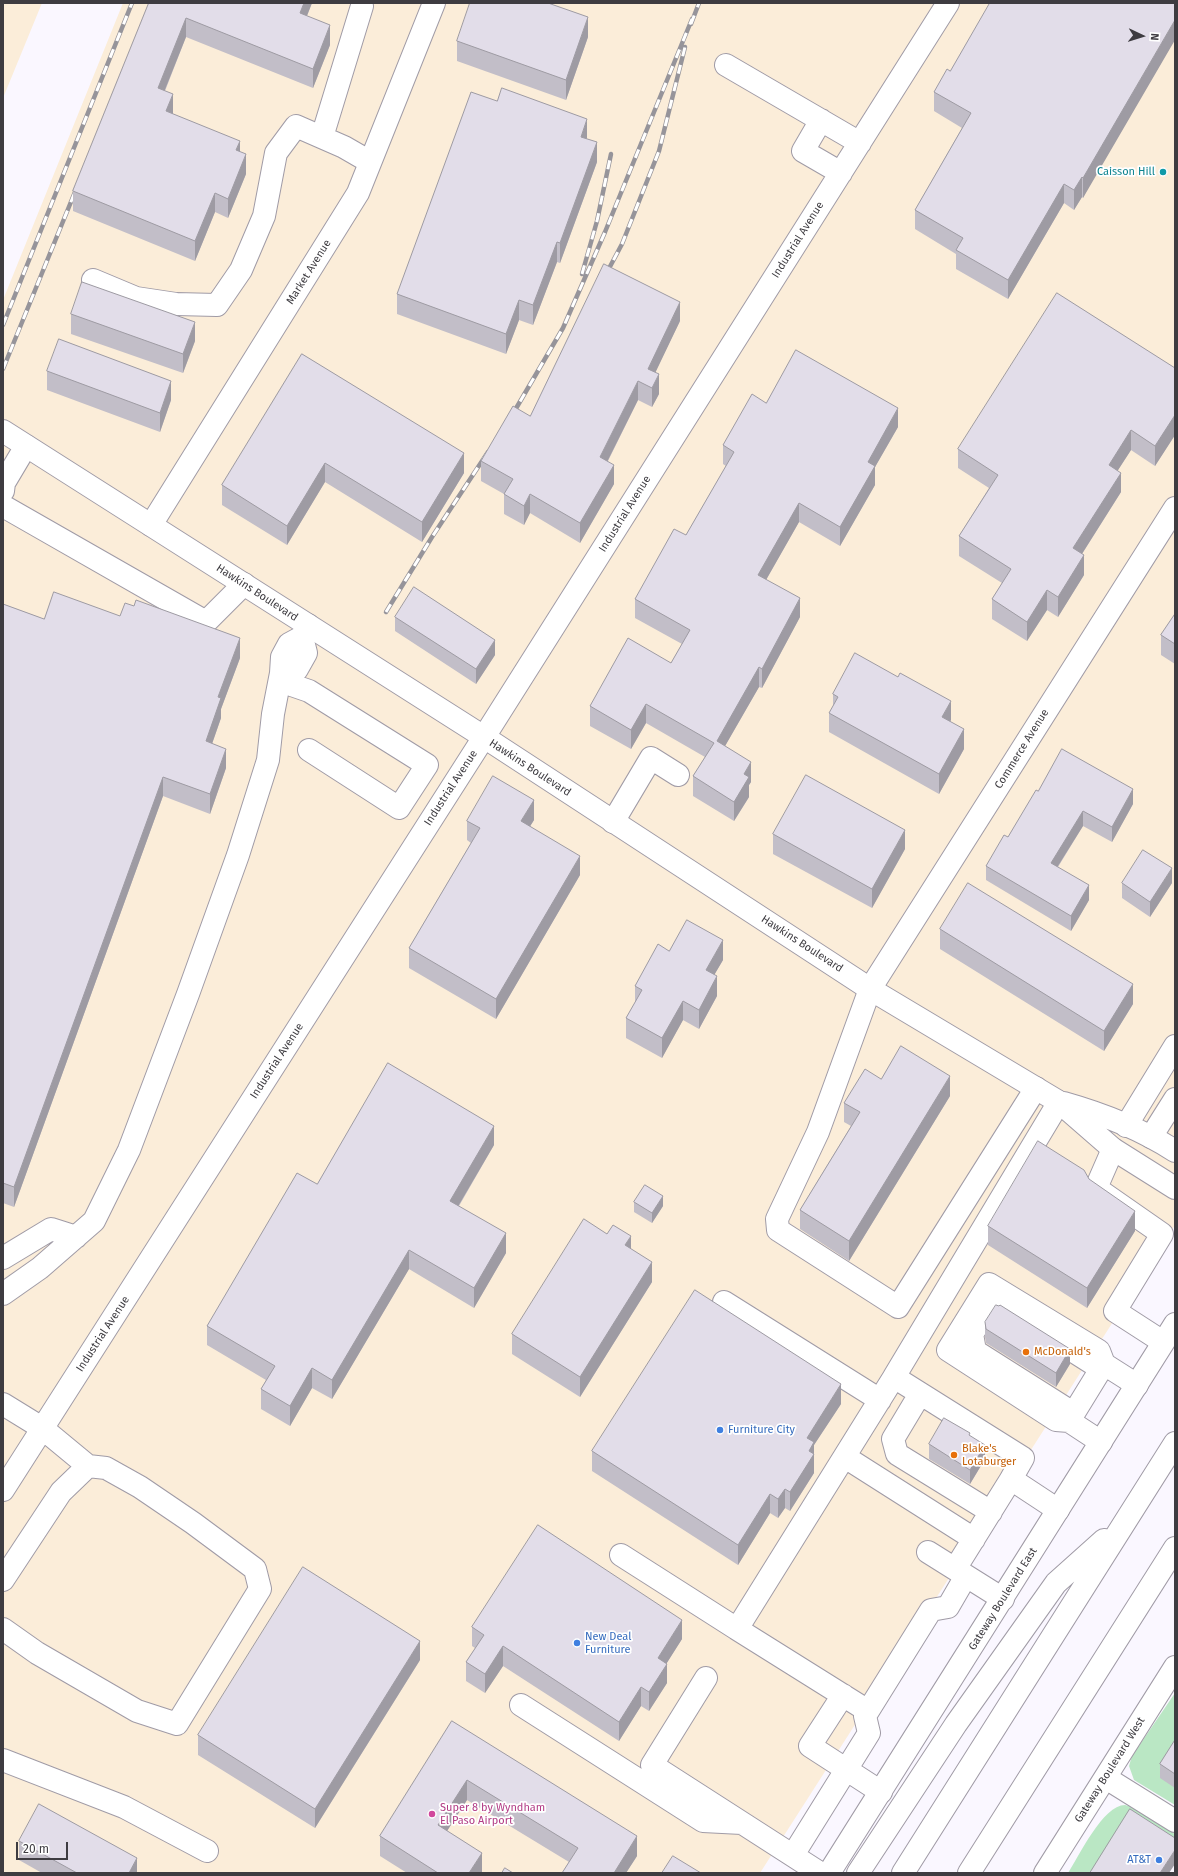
<!DOCTYPE html>
<html>
<head>
<meta charset="utf-8">
<style>
	body { margin:0 }
	#map { position:relative; width:1178px; height:1876px; overflow:hidden; background:#faf7ff; font-family:"Fira Sans",sans-serif }
	canvas { display:block }
	.frame { position:absolute; inset:0; border:4px solid #3e3c41; pointer-events:none }
	.north { position:absolute; left:1122px; top:16px; width:40px; height:40px; -webkit-text-stroke:3px #fff; paint-order:stroke; rotate:94deg; font-size:11px; font-weight:700; line-height:16px; text-align:center; color:#3e3c41 }
	.north::after { content:''; display:block; margin:auto; width:14px; height:18px; background:#3e3c41; clip-path:polygon(50% 0,100% 100%,50% 72%,0 100%) }
	.scale { position:absolute; left:16px; top:1842px; width:52px; height:18px; box-sizing:border-box; border:2px solid #3e3c41; border-top:0; padding-left:5px; font-size:12px; line-height:14px; white-space:nowrap; color:#3e3c41; -webkit-text-stroke:3px #fff; paint-order:stroke }
</style>
</head>
<body>
<div id="map">
<canvas width="1178" height="1876"></canvas>
<div class="frame"></div>
<div class="north">N</div>
<div class="scale">20 m</div>
</div>
<script>
const context = document.querySelector('canvas').getContext('2d');
context.lineJoin = 'round';
function fillPath(path, color) { context.fillStyle = color; context.fill(path, 'evenodd'); }
function stroke(path, color, width, dash) { context.strokeStyle = color; context.lineWidth = width; context.lineCap = dash ? 'butt' : 'round'; context.setLineDash(dash || []); context.stroke(path); }
function write(font, color, halo, rows, align = 'center') {
  context.font = font + ' "Fira Sans",sans-serif'; context.lineWidth = 3.5; context.setLineDash([]); context.textBaseline = 'middle'; context.strokeStyle = halo; context.fillStyle = color; for (const [text, x, y, turn = 0] of rows) {
    context.save(); context.translate(x, y); context.rotate((+turn || 0) * Math.PI / 180); context.textAlign = isNaN(turn) ? turn : align; if (halo) context.strokeText(text, 0, 0); context.fillText(text, 0, 0); context.restore();
  }
}
fillPath(new Path2D(`
	M3 3H42L3 98Z
	M123 3H1175V1225L760 1873H3V300Z`), '#fbedd9');
fillPath(new Path2D(`
	M1175 1693V1805L1134 1780 1129 1766 1132 1756Z
	M1125 1805 1135 1808 1175 1834V1842L1099 1873H1068C1079 1856 1103 1805 1125 1805Z`), '#bae7c4');
const minor = new Path2D(`
	M726 65 860 143
	M821 120 803 151 841 173
	M322 137 362 6
	M93 280 136 298 176 304 217 305 241 270 264 216 276 153 296 126 344 147 370 162
	M3 491 4 483 26 446
	M3 506 206 622 244 584
	M151 525 358 193 434 3
	M281 673 297 669 306 653 302 637
	M280 681 309 691 427 765 399 808 309 750
	M613 822 651 758 678 775
	M1036 1088 898 1307 778 1230 777 1219 818 1132 870 989 1175 508
	M1126 1126 1175 1046
	M1151 1137 1175 1099
	M1113 1149 1096 1188 1162 1234 1115 1311 1163 1342
	M3 1258 51 1229 76 1237
	M3 1294 40 1268 94 1221 129 1150 188 994 238 855 268 760 273 714 281 673 282 657 289 644 302 637 308 625
	M724 1302 880 1400
	M1002 1306 1092 1363 1104 1364 1069 1421 1065 1408 975 1351 972 1334 989 1308Z
	M894 1377 1059 1102
	M920 1394 893 1439 897 1454 991 1512
	M3 1404 42 1428 88 1466
	M1101 1442 1069 1421 1056 1420 948 1350 989 1284 1099 1351 1104 1364 1137 1385
	M845 1457 974 1539
	M3 1490 484 737 948 3
	M928 1552 1003 1599
	M621 1555 737 1629
	M955 1569 1011 1479
	M3 1580 61 1492 88 1466 106 1468 140 1487 193 1523 255 1569 260 1589 177 1724 137 1711 37 1653 3 1629
	M706 1678 652 1765 820 1873
	M843 1695 810 1746 881 1792
	M521 1705 703 1821 742 1823
	M868 1711 737 1629 894 1377 1023 1458 1011 1479 1058 1510
	M3 1760 124 1807 207 1851
	M1106 1778 1175 1821
	M793 1855 869 1733 865 1716 931 1610 948 1607 966 1576`);
const major = new Path2D(`
	M3 431 484 737 870 989 1059 1102 1113 1149 1175 1188
	M1064 1103C1103 1114 1141 1129 1175 1151
	M829 1873 1175 1324
	M1045 1873 1175 1667`);
const highway = new Path2D(`
	M858 1873 956 1724 1056 1583 1104 1540
	M903 1873 1175 1443
	M969 1873 1175 1548`);
stroke(minor, '#a09ba6', 24);
stroke(major, '#a09ba6', 24);
stroke(highway, '#a09ba6', 24);
stroke(minor, '#fff', 22);
stroke(major, '#fff', 22);
stroke(highway, '#fff', 22);
const rail = new Path2D(`
	M691 24 699 3
	M582 274 597 221 611 154
	M605 276 622 244 659 151 685 47
	M3 325 132 3
	M3 369 77 187
	M511 417 563 328 605 232 692 19
	M386 612 432 537 488 452`);
stroke(rail, '#96949a', 4.5);
stroke(rail, '#fff', 3, [9]);
fillPath(new Path2D(`
	M149 3H312L307 16 330 45 313 88 186 37 165 91 173 114 240 151 246 174 228 218 215 212 195 261 73 211V191Z
	M1175 3 1083 198 1082 197 1074 210 1064 203 1008 299 956 269V254L915 229V210L962 128 934 111V92L950 71Z
	M588 37 566 100 457 61V41Z
	M587 138V139L597 162 560 263 557 262 533 325 519 320 506 354 397 314V294Z
	M71 314 195 341 183 373 71 334Z
	M680 321 655 372 659 394 652 407 638 400 608 461 614 484 580 543 530 513 524 525 504 514V494L481 481V461L530 416Z
	M302 354 464 473 422 542 325 482 287 545 222 505V485Z
	M1175 368V435L1155 466 1131 450 1118 470 1121 492 1082 554 1084 575 1058 617 1047 610 1027 641 992 619V599L1002 583 959 556V536L989 488 958 468V449Z
	M47 371 171 400 160 432 47 390Z
	M766 403 898 427 875 467V485L840 546 799 522 766 580 800 617 762 688 759 687 725 746 751 782 749 785V797L734 821 693 796V776L705 757 646 723 631 749 590 726V706L671 663 682 644 635 618V599L686 535 726 466 723 464V445Z
	M3 604 44 619 120 616 240 658 221 709V718L212 744 226 768 210 814 163 796 14 1207 3 1203Z
	M1175 614V664L1161 655V635Z
	M395 617 495 655 476 684 395 631Z
	M898 677 951 720 950 721 964 749 939 794 829 732V713L833 707V694Z
	M1038 791 1133 804 1112 842 1083 826 1058 867 1089 900 1071 931 986 880V866L1008 837Z
	M534 820 530 826 580 875 496 1019 409 968V948L471 843 467 840V821Z
	M773 834 905 849 872 908 773 854Z
	M1122 883H1172L1150 917 1122 898Z
	M940 929 1133 1004 1104 1051 940 949Z
	M669 951 723 960 714 975 717 996 699 1029 683 1020 662 1058 626 1038V1018L635 1003V986Z
	M950 1096 849 1261 800 1229V1210L851 1126 844 1122V1103Z
	M494 1145 459 1206 506 1253 474 1308 409 1269 332 1399 312 1388 290 1426 261 1409V1389L266 1380 207 1345V1326L317 1184Z
	M1089 1179 1135 1231 1087 1308 988 1245V1226Z
	M634 1202 663 1206 652 1223 634 1212Z
	M631 1249 652 1282 580 1397 512 1354V1334Z
	M985 1322 1070 1364 1056 1387 986 1343 985 1337Z
	M841 1404 814 1445V1473L790 1511 785 1508 778 1518 770 1513 738 1565 592 1471V1451Z
	M970 1436 985 1459 970 1484 929 1459V1444Z
	M472 1627 682 1639 666 1664 667 1683 649 1711 641 1706 619 1741 503 1666 485 1693 466 1681V1662L475 1648 472 1646Z
	M420 1660 315 1828 198 1755V1735Z
	M452 1721 637 1856 626 1873H562L569 1862 467 1800 447 1831 482 1872V1873H407L380 1856V1836Z
	M1175 1740V1788L1160 1778V1764Z
	M19 1841 137 1873H42L19 1860Z`), '#c2bec8');
fillPath(new Path2D(`
	M304 3H312L300 33V13Z
	M588 17V37L566 100V80Z
	M186 18V37L158 107V88Z
	M1175 20V40L1083 198V178Z
	M330 25V45L313 88V69Z
	M173 94V114L166 111Z
	M587 119V138L581 156V137Z
	M240 141V160L236 150Z
	M597 142V162L560 263V243Z
	M246 154V174L228 218V199Z
	M1082 177V197L1074 210V190Z
	M1064 184V203L1008 299V280Z
	M215 193V212L195 261V241Z
	M557 242V262L533 325V305Z
	M519 300V320L506 354V334Z
	M680 302V321L649 386 648 369Z
	M195 322V341L183 373V354Z
	M659 374V394L652 407V388Z
	M171 381V400L160 432V413Z
	M638 381V400L600 476V457Z
	M898 408V427L875 467V485L840 546V527L868 462Z
	M1175 415V435L1155 466V446Z
	M1131 430V450L1109 484V465Z
	M464 453V473L422 542V522Z
	M325 463V482L287 545V526Z
	M614 465V484L580 543V523Z
	M1121 473V492L1073 568V548Z
	M530 494V513L524 525V506Z
	M799 503V522L758 594V575Z
	M1084 555V575L1058 617V597Z
	M1047 590V610L1027 641V622Z
	M800 598V617L762 688V669Z
	M240 638V658L221 709V718L206 761V741L218 697Z
	M495 640V655L476 684V669Z
	M759 667V687L717 760V741Z
	M951 701V720L942 736V717Z
	M646 704V723L631 749V730Z
	M964 729V749L939 794V774Z
	M226 749V768L210 814V794Z
	M751 762V782L749 785V797L734 821V802L744 774Z
	M163 777V796L14 1207V1187Z
	M1133 789V804L1112 842V827Z
	M534 800V820L521 841V821Z
	M1083 811V826L1051 877V863Z
	M905 830V849L872 908V889Z
	M580 856V875L496 1019V999Z
	M1172 868V883L1150 917V902Z
	M1089 885V900L1071 931V916Z
	M723 940V960L706 989V970Z
	M717 976V996L699 1029V1010Z
	M1133 984V1004L1104 1051V1031Z
	M683 1001V1020L662 1058V1038Z
	M950 1076V1096L849 1261V1241Z
	M494 1126V1145L450 1220V1201Z
	M663 1196V1206L652 1223V1213Z
	M1135 1211V1231L1087 1308V1288Z
	M506 1233V1253L474 1308V1288Z
	M631 1236V1256L625 1245Z
	M409 1250V1269L332 1399V1380Z
	M652 1262V1282L580 1397V1377Z
	M1070 1349V1364L1056 1387V1373Z
	M312 1368V1388L290 1426V1406Z
	M841 1384V1404L814 1445V1473L790 1511V1492L807 1438Z
	M985 1445V1459L970 1484V1470Z
	M785 1489V1508L778 1518V1499Z
	M770 1494V1513L738 1565V1545Z
	M682 1620V1639L658 1677V1658Z
	M420 1641V1660L315 1828V1809Z
	M503 1646V1666L485 1693V1674Z
	M667 1664V1683L649 1711V1692Z
	M641 1687V1706L619 1741V1722Z
	M467 1780V1800L438 1845V1825Z
	M637 1836V1856L626 1873H614Z
	M1175 1850V1864L1169 1873H1160Z
	M482 1853V1872L469 1873Z
	M137 1858V1873H129Z`), '#9e9ba3');
const building = new Path2D(`
	M149 3H304L300 13 330 25 313 69 186 18 158 88 173 94 166 111 240 141 236 150 246 154 228 199 215 193 195 241 73 191Z
	M470 3H548L588 17 566 80 457 41Z
	M990 3H1175V20L1083 178 1082 177 1074 190 1064 184 1008 280 956 250 963 238 915 210 971 113 934 92 947 69 950 71Z
	M502 88 587 119 581 137 597 142 560 243 557 242 533 305 519 300 506 334 397 294 471 92 497 101Z
	M604 264 680 302 648 369 659 374 652 388 638 381 600 457 614 465 580 523 530 494 524 506 504 494 513 479 481 461 513 406 530 416Z
	M82 282 195 322 183 354 71 314Z
	M1057 293 1175 368V415L1155 446 1131 430 1109 465 1121 473 1073 548 1084 555 1058 597 1047 590 1027 622 992 599 1011 569 959 536 998 475 958 449Z
	M59 339 171 381 160 413 47 371Z
	M796 350 898 408 868 462 875 466 840 527 799 503 758 575 800 598 762 669 759 667 717 741 751 762 744 774 749 777 734 802 693 776 714 743 646 704 631 730 590 706 628 638 671 663 690 630 635 599 674 529 686 535 734 452 723 445 752 394 766 403Z
	M302 354 464 453 422 522 325 463 287 526 222 485Z
	M414 587 495 640 476 669 395 617Z
	M54 592 120 616 125 603 134 606 136 600 240 638 218 697 221 698 206 741 226 749 210 794 163 777 14 1187 3 1183V604L44 619Z
	M1175 614V644L1161 635Z
	M855 653 898 677 900 673 951 701 942 717 964 729 939 774 829 713 838 697 833 694Z
	M1062 749 1133 789 1112 827 1083 811 1051 863 1089 885 1071 916 986 866 1004 835 1008 837 1036 790 1038 791Z
	M806 775 905 830 872 889 773 834Z
	M493 776 534 800 521 821 580 856 496 999 409 948 480 828 467 821Z
	M1143 850 1172 868 1150 902 1122 883Z
	M968 883 1133 984 1104 1031 940 929Z
	M687 920 723 940 706 970 717 976 699 1010 683 1001 662 1038 626 1018 642 990 635 986 658 944 669 951Z
	M901 1046 950 1076 849 1241 800 1210 860 1112 844 1103 865 1069 881 1079Z
	M388 1063 494 1126 450 1201 506 1233 474 1288 409 1250 332 1380 312 1368 290 1406 261 1389 275 1366 207 1326 297 1173 317 1184Z
	M1038 1141 1084 1170 1089 1179 1135 1211 1087 1288 988 1226Z
	M645 1185 663 1196 652 1213 634 1202Z
	M584 1219 607 1234 613 1225 631 1236 625 1245 652 1262 580 1377 512 1334Z
	M695 1290 841 1384 807 1438 814 1442 809 1451 814 1454 790 1492 785 1489 778 1499 770 1494 738 1545 592 1451Z
	M996 1305 999 1306 1000 1305 1070 1349 1056 1373 986 1329 985 1322Z
	M944 1418 970 1433 969 1435 985 1445 970 1470 929 1444Z
	M538 1525 682 1620 658 1658 667 1664 649 1692 641 1687 619 1722 503 1646 485 1674 466 1662 484 1635 472 1627Z
	M303 1567 420 1641 315 1809 198 1735Z
	M452 1721 637 1836 614 1873H562L578 1848 467 1780 438 1825 482 1853 469 1873H438L380 1836Z
	M1175 1740V1774L1160 1764Z
	M39 1804 137 1858 129 1873H77L19 1841Z
	M1130 1809 1175 1838V1850L1160 1873H1090Z
	M673 1856 701 1873H662Z
	M505 1868 513 1873H502Z`);
fillPath(building, '#e2dde9');
stroke(building, '#9e9ba3', 1);
for (const [x, y, r, color] of [
	[1163,172,4,"#0f9aa8"],
	[1026,1352,4,"#e8710a"],
	[720,1430,4,"#3f7fe0"],
	[954,1455,4,"#e8710a"],
	[577,1643,4,"#3f7fe0"],
	[432,1814,4,"#d1479c"],
	[1159,1860,4,"#3f7fe0"]
]) { const dot = new Path2D(); dot.arc(x, y, r, 0, 2 * Math.PI); context.fillStyle = color; context.fill(dot); stroke(dot, '#fff', 1.5); }
write('11px', '#0d838f', '#fff', [
	["Caisson Hill",1155,172]
], 'right');
write('11px', '#3e3c41', '#fff', [
	["Industrial Avenue",798,240,-58],
	["Market Avenue",309,272,-58],
	["Industrial Avenue",625,514,-58],
	["Hawkins Boulevard",257,593,33],
	["Commerce Avenue",1022,749,-58],
	["Hawkins Boulevard",530,768,33],
	["Industrial Avenue",451,788,-57],
	["Hawkins Boulevard",802,944,33],
	["Industrial Avenue",277,1061,-57],
	["Industrial Avenue",103,1334,-57],
	["Gateway Boulevard East",1003,1599,-58],
	["Gateway Boulevard West",1110,1770,-58]
]);
write('11px', '#c56008', '#fff', [
	["McDonald's",1034,1352],
	["Blake's",962,1449],
	["Lotaburger",962,1462]
], 'left');
write('11px', '#366cbe', '#fff', [
	["Furniture City",728,1430],
	["New Deal",585,1637],
	["Furniture",585,1650],
	["AT&T",1151,1860,"right"]
], 'left');
write('11px', '#b23c85', '#fff', [
	["Super 8 by Wyndham",440,1808],
	["El Paso Airport",440,1821]
], 'left');
</script>
</body>
</html>
